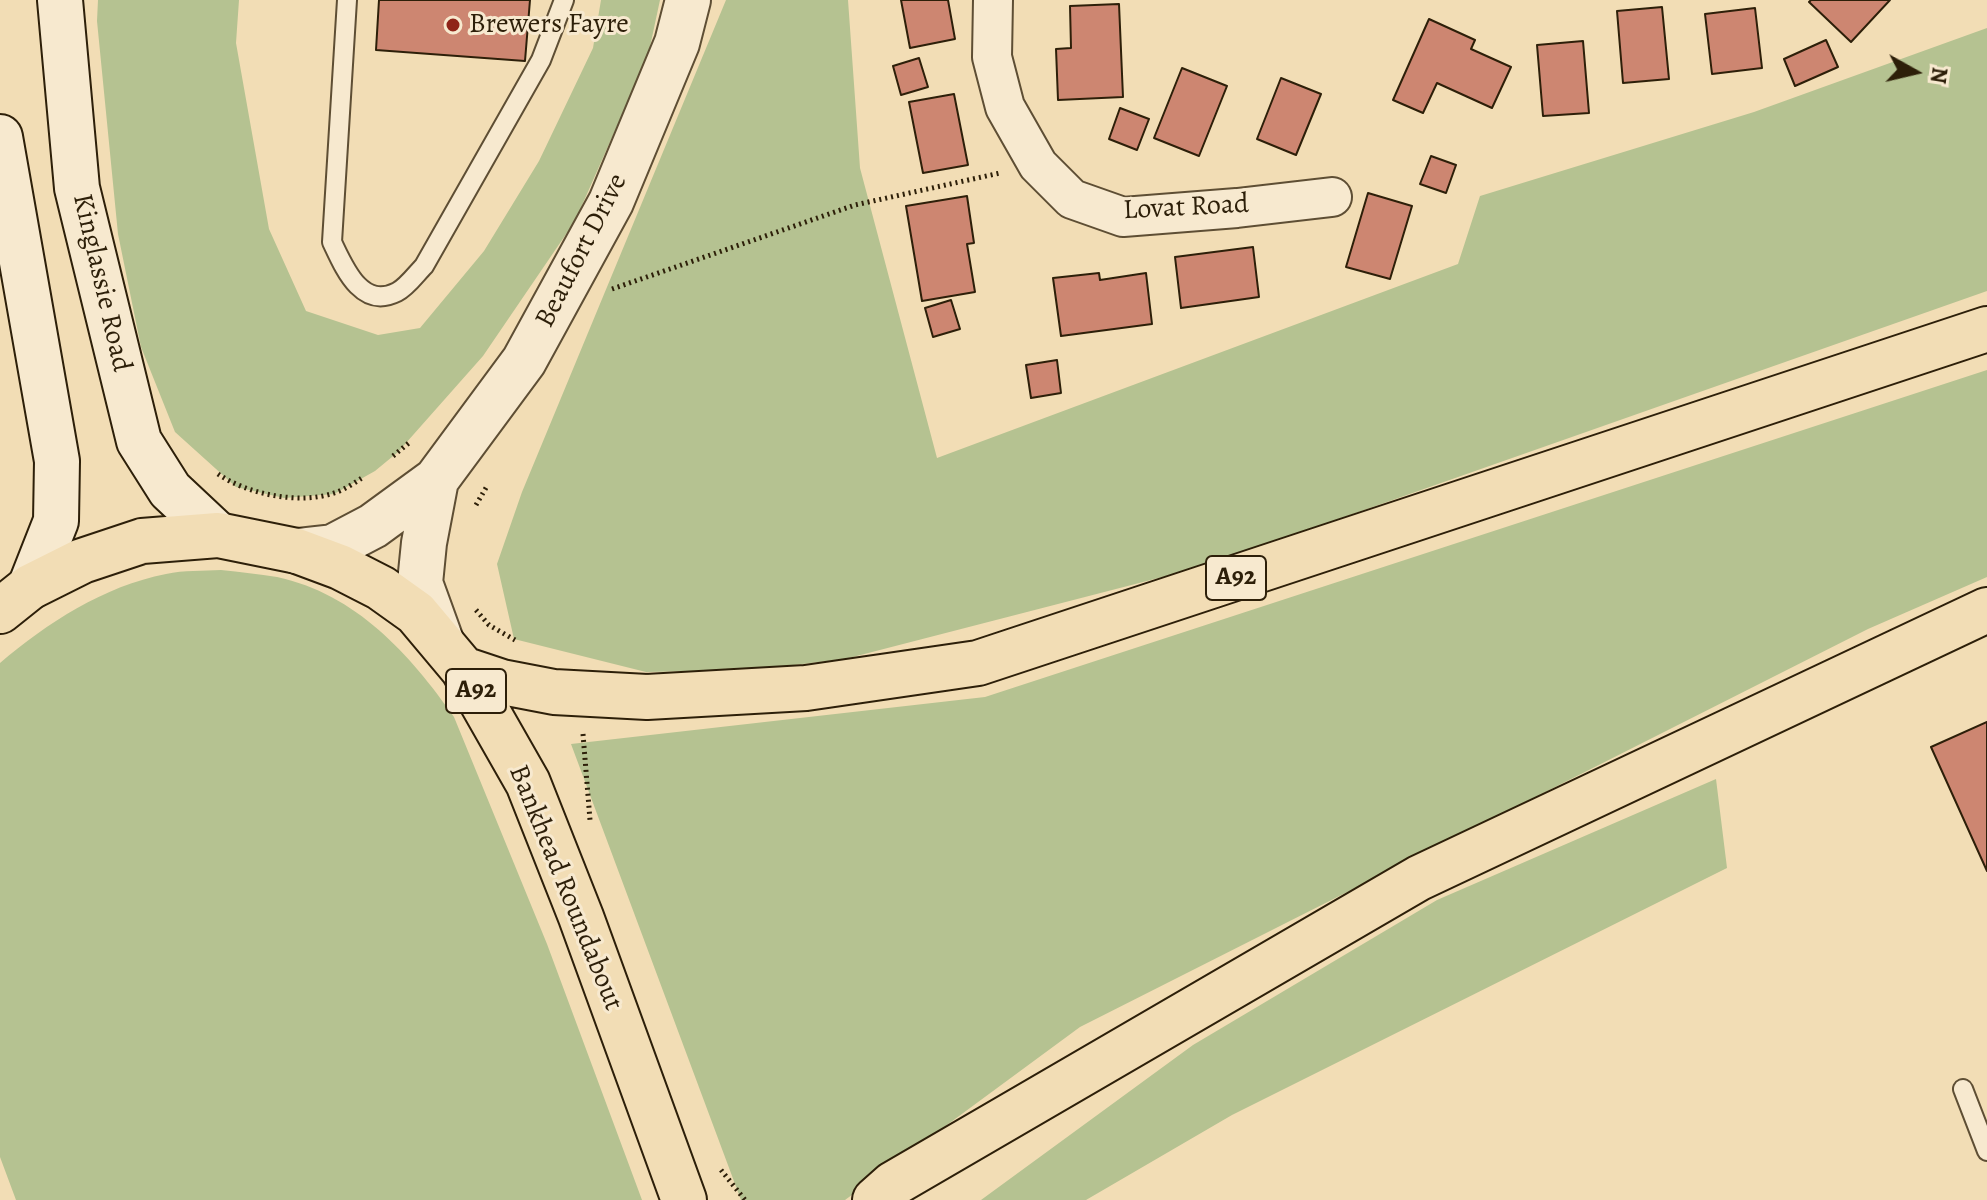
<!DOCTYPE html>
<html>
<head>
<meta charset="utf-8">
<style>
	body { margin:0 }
	#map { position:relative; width:1987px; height:1200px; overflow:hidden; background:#f2ddb5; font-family:Alegreya,serif }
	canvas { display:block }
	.north { position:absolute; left:1875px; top:32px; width:80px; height:80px; -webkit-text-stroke:6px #f7e9cf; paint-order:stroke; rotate:98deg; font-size:22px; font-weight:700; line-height:32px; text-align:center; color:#2d1f09 }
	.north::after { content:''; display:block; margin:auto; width:28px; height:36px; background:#2d1f09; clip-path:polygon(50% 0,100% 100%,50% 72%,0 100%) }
</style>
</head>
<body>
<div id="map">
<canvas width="1987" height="1200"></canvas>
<div class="north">N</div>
</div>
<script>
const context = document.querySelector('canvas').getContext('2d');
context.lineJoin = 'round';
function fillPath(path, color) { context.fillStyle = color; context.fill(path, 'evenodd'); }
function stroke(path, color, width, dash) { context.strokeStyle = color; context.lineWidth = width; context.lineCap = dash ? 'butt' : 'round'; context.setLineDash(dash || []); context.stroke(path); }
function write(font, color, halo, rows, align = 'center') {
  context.font = font + ' Alegreya,serif'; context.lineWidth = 6; context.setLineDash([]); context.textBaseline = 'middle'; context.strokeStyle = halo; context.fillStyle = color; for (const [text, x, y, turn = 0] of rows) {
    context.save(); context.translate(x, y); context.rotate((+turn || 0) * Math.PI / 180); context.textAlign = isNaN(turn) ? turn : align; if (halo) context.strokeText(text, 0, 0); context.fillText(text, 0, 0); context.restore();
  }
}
fillPath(new Path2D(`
	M98 0H239L236 43 269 229 306 311 378 335 420 328 484 251 539 161 593 48 601 0H660L648 56 575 221 483 356 398 452 375 471 334 494 284 498 236 487 175 432 141 347 118 234 97 21Z
	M726 0H848L860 168 937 458 1458 264 1480 196 1754 112 1987 28V291L1205 566 845 659 751 670 646 672 514 639 497 564 522 492Z
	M1987 370V577L1868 629 1080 1027 845 1200H741L571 744 985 697Z
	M221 570C240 572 259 574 277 577 356 594 410 654 454 717L547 944 642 1200H16L0 1157V663C47 623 104 586 166 574 184 570 203 571 221 570Z
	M1716 779 1727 868 1232 1115 1086 1200H981L1193 1045 1437 900Z`), '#b5c291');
const building = new Path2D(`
	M379 0H530L525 61 376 50Z
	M901 0H948L955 39 910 48Z
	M1811 0H1890L1851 42 1809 2Z
	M1119 4 1123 97 1058 100 1056 49 1071 48 1070 6Z
	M1662 7 1669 79 1623 83 1617 11Z
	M1755 8 1762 68 1712 74 1705 14Z
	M1429 19 1475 40 1471 49 1511 67 1492 108 1437 83 1423 113 1393 100Z
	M1826 40 1838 67 1795 86 1784 59Z
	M1583 41 1589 113 1543 116 1537 45Z
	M919 58 928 87 901 95 893 66Z
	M1182 68 1227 86 1199 156 1154 138Z
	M1281 78 1321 94 1296 155 1257 139Z
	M954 94 968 165 923 173 909 102Z
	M1120 108 1149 119 1137 150 1109 139Z
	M1431 156 1456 165 1446 193 1420 184Z
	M1368 193 1412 206 1390 279 1346 267Z
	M967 196 974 243 967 244 975 292 922 301 906 206Z
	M1253 247 1259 297 1181 308 1175 257Z
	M1099 273 1100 280 1146 273 1152 324 1061 336 1053 278Z
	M951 300 960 329 933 337 925 308Z
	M1057 360 1061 393 1031 398 1026 365Z
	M1987 722V871L1931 747Z`);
fillPath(building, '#cd8671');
stroke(building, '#2d1f09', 2);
const service = new Path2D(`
	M347 0 332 242C344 267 361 310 397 292 407 287 416 274 424 266L541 60 564 0
	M1963 1089 1987 1151`);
const minor = new Path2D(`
	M993 0 992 57 1005 107 1038 165 1072 199 1123 217 1237 208 1332 197`);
const tertiary = new Path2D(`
	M436 480 424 543 420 583 441 641
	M297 551 333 547 373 526 436 480 524 361 611 202 677 43 688 0`);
const secondary = new Path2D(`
	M60 0 77 188 139 441 170 490 218 535
	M0 137 57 461 56 521 30 587`);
const trunk = new Path2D(`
	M0 611 30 587 82 561 142 541 218 535 297 551 340 567 381 588 416 613 463 669 528 783 581 917 684 1200
	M463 669 502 682 554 692 647 697 806 688 978 663 1987 329
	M875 1200 893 1184 1419 878 1987 610`);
stroke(service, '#5e4e34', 22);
stroke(minor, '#5e4e34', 42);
stroke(tertiary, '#5e4e34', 48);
stroke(secondary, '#2d1f09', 48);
stroke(trunk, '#2d1f09', 48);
stroke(new Path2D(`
	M612 289 855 205 1000 173
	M393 456 410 442
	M218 474C247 494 299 505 334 493 344 490 354 483 362 478
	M476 505 487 486
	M476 610 489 625 515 640
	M583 734 590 820
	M721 1170 745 1200`), '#2d1f09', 5, [2, 4]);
stroke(service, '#f7e9cf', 18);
stroke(minor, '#f7e9cf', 38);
stroke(tertiary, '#f7e9cf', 44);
stroke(secondary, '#f7e9cf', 44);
stroke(trunk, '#f2ddb5', 44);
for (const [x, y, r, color] of [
	[453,25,8,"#8f2418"]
]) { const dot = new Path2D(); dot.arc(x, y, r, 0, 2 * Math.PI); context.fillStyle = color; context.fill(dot); stroke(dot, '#f7e9cf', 3); }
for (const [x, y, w] of [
	[1236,578,60],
	[476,691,60]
]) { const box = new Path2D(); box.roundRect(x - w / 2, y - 22, w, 44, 6); context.fillStyle = '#f7e9cf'; context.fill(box); stroke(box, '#2d1f09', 2); }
write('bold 26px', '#2d1f09', null, [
	["A92",1236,578],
	["A92",476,691]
]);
write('28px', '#2d1f09', '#f7e9cf', [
	["Brewers Fayre",469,25]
], 'left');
write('28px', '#2d1f09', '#f7e9cf', [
	["Lovat Road",1186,208,-3],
	["Beaufort Drive",582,251,-63],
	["Kinglassie Road",101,283,77],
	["Bankhead Roundabout",565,888,68]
]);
</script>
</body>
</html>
